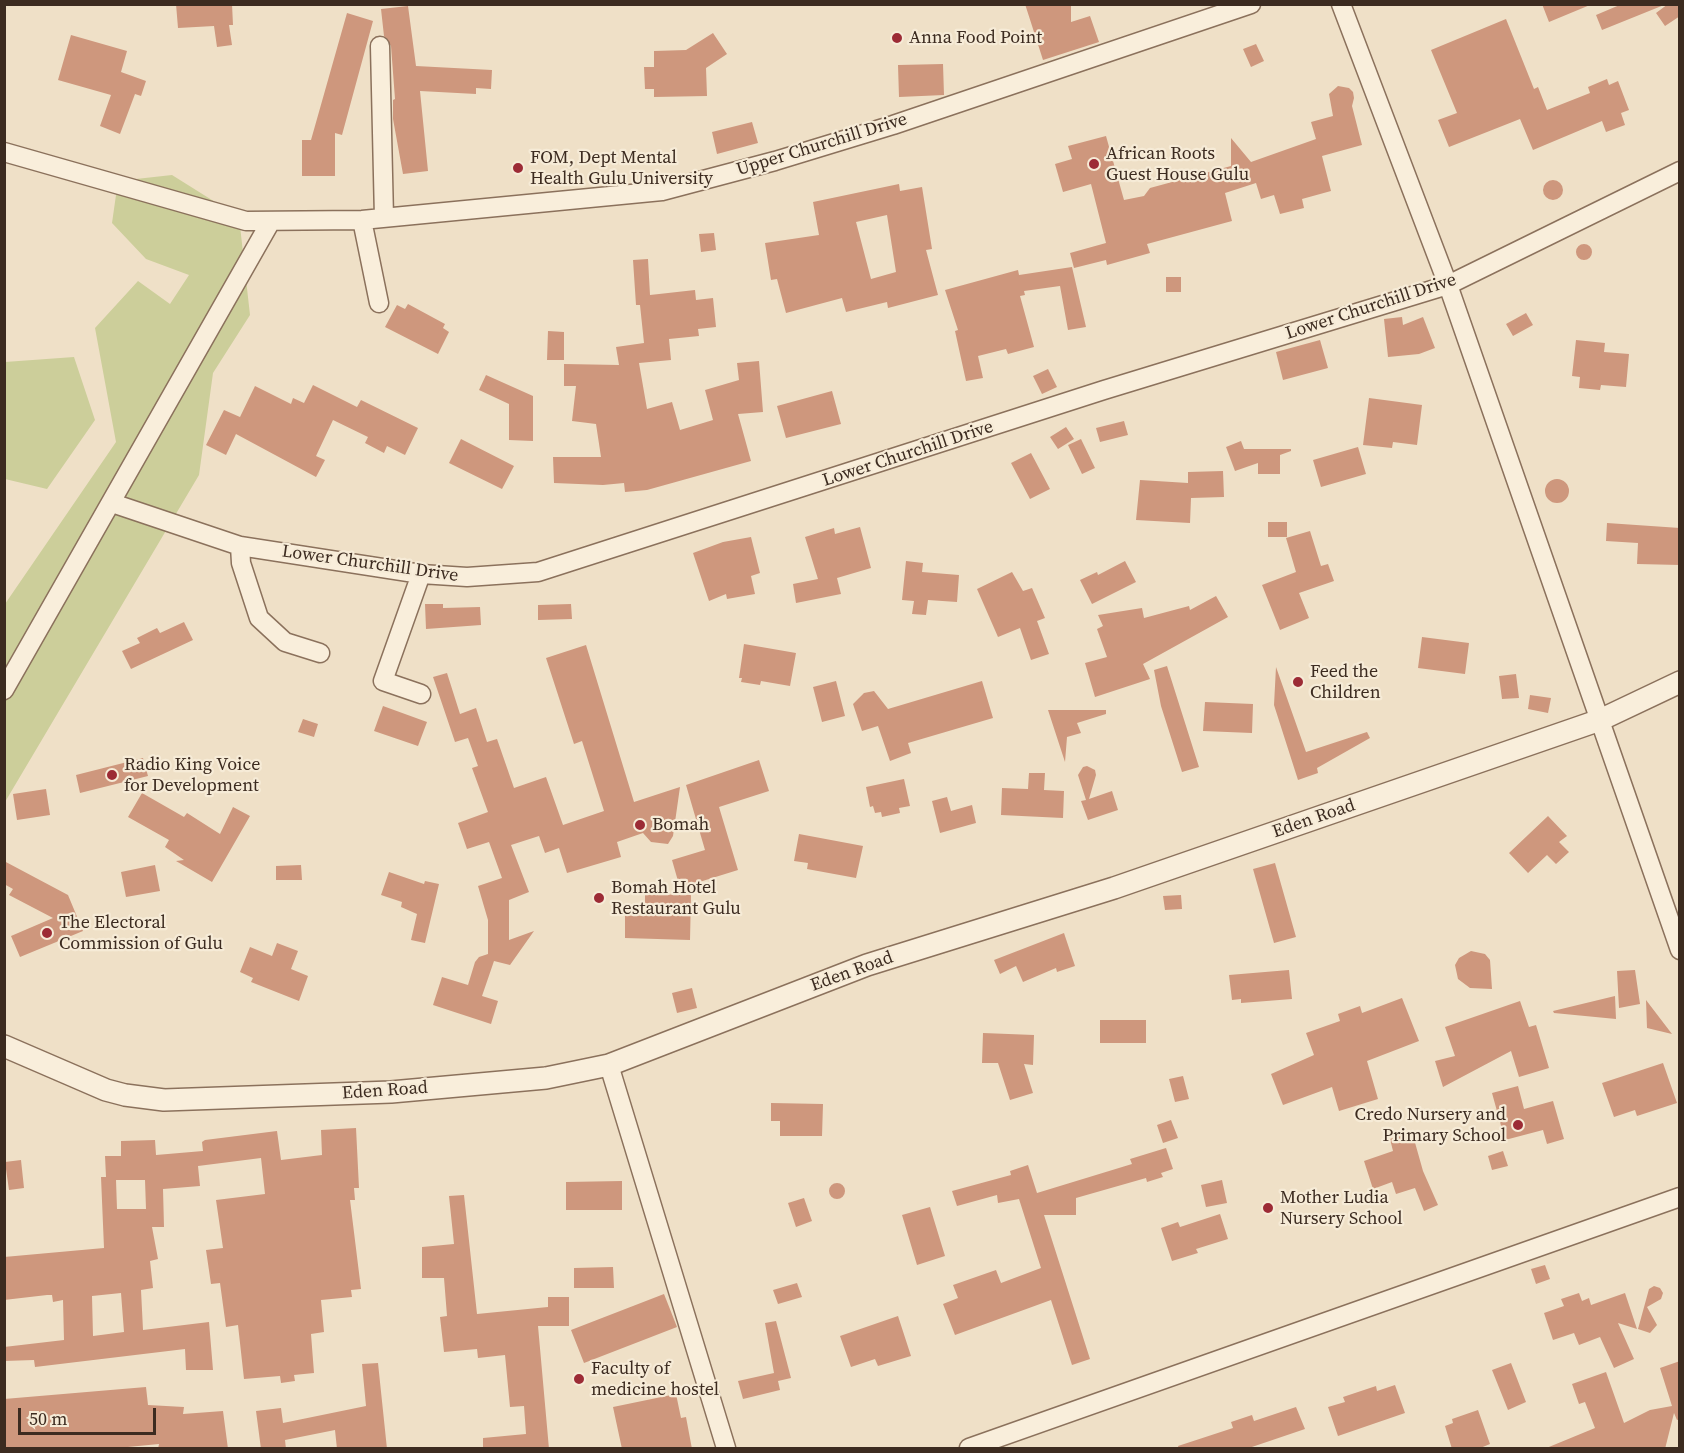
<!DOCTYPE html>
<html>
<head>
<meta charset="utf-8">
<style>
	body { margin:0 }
	#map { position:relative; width:1684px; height:1453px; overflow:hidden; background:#efe0c7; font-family:"Source Serif 4",serif }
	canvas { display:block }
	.frame { position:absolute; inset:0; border:6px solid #3c2b20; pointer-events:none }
	.scale { position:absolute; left:18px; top:1408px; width:138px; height:27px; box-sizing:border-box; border:3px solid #3c2b20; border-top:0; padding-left:8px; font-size:18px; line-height:21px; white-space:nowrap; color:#3c2b20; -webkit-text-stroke:4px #f6ebd7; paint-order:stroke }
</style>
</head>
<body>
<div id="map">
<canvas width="1684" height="1453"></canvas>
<div class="frame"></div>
<div class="scale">50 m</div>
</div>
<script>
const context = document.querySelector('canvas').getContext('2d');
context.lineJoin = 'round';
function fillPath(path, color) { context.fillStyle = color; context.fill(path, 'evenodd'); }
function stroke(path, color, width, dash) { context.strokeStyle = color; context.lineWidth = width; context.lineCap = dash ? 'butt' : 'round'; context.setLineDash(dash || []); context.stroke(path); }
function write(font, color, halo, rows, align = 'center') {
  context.font = font + ' "Source Serif 4",serif'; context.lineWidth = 4.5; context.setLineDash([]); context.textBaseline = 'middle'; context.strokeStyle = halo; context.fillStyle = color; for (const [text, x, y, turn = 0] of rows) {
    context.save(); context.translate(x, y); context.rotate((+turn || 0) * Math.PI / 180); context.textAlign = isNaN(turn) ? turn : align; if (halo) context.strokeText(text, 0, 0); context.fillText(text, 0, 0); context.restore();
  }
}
fillPath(new Path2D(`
	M172 175 239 217 250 315 213 373 199 475 5 802V604L116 442 95 328 138 281 170 304 189 275 146 259 112 223 118 181Z
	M74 357 95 420 47 489 5 479V362Z`), '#ccce9a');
fillPath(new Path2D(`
	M176 4H232L233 25H229L232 45 217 47 214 26 178 28Z
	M1025 4H1071V22L1090 16 1099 42 1043 60Z
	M1542 4H1590V5L1549 22Z
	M1622 4H1664V5L1602 30 1596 15Z
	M1668 4H1680V16L1665 26 1656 13Z
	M408 6 416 66 492 70 491 89 476 88V94L420 91 428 171 403 174 393 119V100L395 99 391 46 384 36 381 9Z
	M347 13 373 21 342 135 335 133V176H302V140H311Z
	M1506 19 1534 89 1538 87 1547 110 1590 93 1588 87 1607 79 1609 85 1618 81 1629 110 1621 113 1625 125 1606 132 1602 121 1533 150 1520 119 1449 147 1438 120 1457 113 1431 50Z
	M713 33 727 54 706 68 707 96 654 97V89H645L644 67H654V51L686 50Z
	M71 35 127 51 121 72 146 81 141 96 135 94 120 134 100 126 111 95 58 80Z
	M1256 44 1264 61 1251 67 1243 49Z
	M943 64 944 95 899 97 898 65Z
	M1338 86 1349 88 1353 92 1354 98 1352 106 1362 145 1322 156 1331 191 1302 199 1304 208 1280 214 1274 195 1261 199 1256 183 1225 193 1232 221 1147 244 1150 253 1107 265 1106 260 1074 268 1070 253 1106 243 1091 184 1063 192 1055 164 1072 159 1068 146 1106 136 1124 200 1144 196 1150 188 1231 166V138L1251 162 1316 139 1311 122 1333 116 1329 94Z
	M752 122 758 143 717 154 712 132Z
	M1543 190a10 10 0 1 1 20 0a10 10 0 1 1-20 0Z
	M899 184 900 191 922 187 932 249 926 250 938 295 888 308 887 302 846 312 842 298 786 313 777 279 771 280 765 243 819 235 813 202ZM887 215 896 272 871 279 856 222Z
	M714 233 716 250 701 252 699 234Z
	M1576 252a8 8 0 1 1 16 0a8 8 0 1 1-16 0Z
	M648 259 650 295 695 290 696 300 713 298 716 327 698 329 699 336 669 339 671 360 639 363 647 409 672 402 680 430 713 420 705 390 739 380 737 363 759 361 763 412 738 414 751 461 647 490 625 492 624 483 603 485 554 483 553 457H601L596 424 572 421 576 386H564V364L619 365 616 347 644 343 640 305H636L633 260Z
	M1072 267 1086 327 1068 330 1060 286 1024 291 1025 295 1020 296 1034 347 1008 354 1006 349 978 356 983 378 966 381 955 331 958 330 945 290 1018 270 1019 275Z
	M1166 277H1181V292H1166Z
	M408 304 445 324 443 328 449 332 438 354 385 327 397 305 405 309Z
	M1526 313 1533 325 1513 336 1506 324Z
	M1402 317 1403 325 1423 317 1435 348 1419 354 1388 357 1384 319Z
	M548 331 564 332V360H547Z
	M1320 340 1328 368 1283 380 1276 352Z
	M1576 340 1605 343 1604 352 1629 354 1626 387 1601 385 1600 390 1579 388 1580 377 1572 376Z
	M1048 369 1057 387 1042 394 1033 376Z
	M486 375 533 396V441L509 440V404L479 390Z
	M313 385 357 407 361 400 418 428 405 455 387 446 384 453 365 443 368 437 333 420 316 456 325 460 316 477 236 434 226 455 206 445 224 410 240 417 255 386 291 404 293 398 304 403Z
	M832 391 841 424 786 438 777 406Z
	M1369 398 1422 405 1417 445 1393 442 1392 448 1363 445Z
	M1124 421 1128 435 1100 442 1096 428Z
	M1066 427 1074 439 1058 449 1050 437Z
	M461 439 514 466 502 489 449 463Z
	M1081 439 1095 468 1082 474 1068 445Z
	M1241 441 1244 449H1291V451L1280 455V474H1258V463L1235 471 1226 447Z
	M1358 447 1366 474 1321 487 1313 460Z
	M1031 453 1050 489 1030 499 1011 463Z
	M1223 471 1224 497 1191 498 1190 523 1136 520 1140 480 1188 483V472Z
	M1545 491a12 12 0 1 1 24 0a12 12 0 1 1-24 0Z
	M1268 522H1287V537H1268Z
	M1607 523 1680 528V565L1637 564 1638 543 1606 541Z
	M860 527 871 568 837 578 841 594 796 603 793 584 818 579 805 537 834 528 835 534Z
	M1310 531 1321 566 1328 564 1334 581 1299 593 1309 618 1280 630 1262 585 1296 572 1286 538Z
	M751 537 760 573 751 576 755 594 727 599 726 594 709 601 693 553 723 542Z
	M906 561 923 563 922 572 959 575 957 602 928 600 926 615 912 614 914 601 902 600Z
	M1125 561 1136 582 1092 604 1080 580 1097 572 1098 575Z
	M1012 572 1023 591 1032 588 1045 618 1037 621 1049 654 1031 660 1020 628 998 637 977 589Z
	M1216 596 1228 617 1143 664 1150 679 1095 697 1085 663 1107 657 1097 629 1103 626 1098 615 1142 608 1144 618 1189 606 1190 610Z
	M425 604H443V608L480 607 481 625 426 629Z
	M571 604 572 619 538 620V605Z
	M184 622 193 640 131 669 122 651 140 643 137 638 157 628 160 633Z
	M1422 637 1469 643 1465 674 1418 668Z
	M744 644 796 653 790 686 761 681 760 685 741 682 742 678H739Z
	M586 645 634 802 680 787 673 836 668 844 651 842 643 833 617 842 621 857 567 873 559 848 545 853 539 836 511 845 529 892 509 900V940L534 931 510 965 494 961 482 996 498 1001 491 1024 433 1005 442 977 468 985 475 962 479 957 488 954V920L478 886 502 878 489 842 467 849 458 823 488 812 472 768 478 766 468 738 455 742 433 677 447 673 460 714 476 708 487 742 497 739 514 788 546 777 563 825 604 811 582 741 574 744 546 658Z
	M1167 666 1199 767 1182 772 1161 706 1154 670Z
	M1276 667 1306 752 1367 732 1370 738 1317 768 1318 773 1298 780 1274 705Z
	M1516 674 1519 698 1502 699 1499 676Z
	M836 681 845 716 822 722 813 687Z
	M982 681 993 718 908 743 911 753 890 761 878 726 862 731 853 704 864 693 874 691 888 709Z
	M1530 695 1551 698 1548 713 1528 709Z
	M1205 702 1253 704 1252 733 1203 731Z
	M383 706 427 722 418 746 374 731Z
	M1048 710H1106V714L1077 723 1081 733 1067 737 1065 762Z
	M303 719 318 724 314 737 298 732Z
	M143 758 148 776 80 793 76 775Z
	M759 760 769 791 719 807 738 870 680 888 672 860 705 850 686 785Z
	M1087 766 1095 770 1096 775 1089 799 1112 791 1118 810 1088 820 1081 801 1086 800 1078 775 1083 767Z
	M1029 773H1045L1044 790 1064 791 1063 818 1001 815 1002 788 1028 789Z
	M904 779 910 806 899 808 900 813 882 817 881 812 875 813 873 806 870 807 866 787Z
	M46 789 50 815 17 820 13 794Z
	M142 793 184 817 187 813 220 834 233 807 250 816 212 882 176 861 184 860 165 847 169 840 128 817Z
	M947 797 951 811 972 805 976 823 940 833 932 801Z
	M1548 816 1567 836 1559 842 1569 852 1556 864 1547 855 1528 873 1509 853Z
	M799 834 863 846 856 878 807 869 808 863 794 861Z
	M4 861 68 895 83 931 20 957 11 936 53 918 9 895 13 889 4 884Z
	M1275 863 1296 937 1274 943 1253 869Z
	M155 865 160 891 126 897 121 872Z
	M301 865 302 880H276V866Z
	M389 872 424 884 425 881 439 884 425 943 411 940 417 914 401 907 402 902 381 895Z
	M645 894 691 895 690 940 625 938V915L645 916Z
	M1181 895 1182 909 1165 910 1163 896Z
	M1064 933 1075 966 1057 972 1056 968 1023 982 1016 966 1000 974 994 960Z
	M277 943 298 951 291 969 308 976 299 1001 251 982 253 978 240 972 250 947 272 956Z
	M1471 951 1485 954 1490 960 1492 989 1470 988 1458 979 1455 965 1459 958Z
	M1289 970 1292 999 1241 1003V999L1232 1000 1229 975Z
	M1635 970 1640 1004 1619 1008 1617 971Z
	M692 988 697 1008 677 1013 672 993Z
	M1615 996 1616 1019 1554 1013 1553 1011Z
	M1402 998 1419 1041 1367 1061 1378 1099 1339 1111 1332 1087 1283 1105 1271 1074 1314 1055 1306 1033 1340 1021 1338 1014 1360 1006 1362 1013Z
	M1646 1000 1672 1034 1647 1028Z
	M1520 1001 1529 1027 1536 1025 1549 1068 1519 1077 1511 1051 1443 1087 1435 1061 1455 1056 1445 1027Z
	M1100 1020H1146V1043H1100Z
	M983 1033 1034 1035 1033 1065 1024 1064 1033 1093 1010 1100 998 1063H982Z
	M1663 1063 1677 1103 1637 1116 1635 1110 1614 1117 1602 1083Z
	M1183 1076 1189 1099 1175 1102 1169 1079Z
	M1518 1086 1524 1109 1553 1101 1564 1139 1547 1144 1543 1130 1505 1140 1492 1093Z
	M771 1103 823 1104 822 1136H780V1121H771Z
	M1171 1120 1178 1138 1163 1143 1157 1125Z
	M356 1128 359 1188H354L355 1200H350L361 1289 351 1290 352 1297 321 1300 324 1332 311 1334 314 1373 294 1375 295 1381 281 1383 280 1376 244 1379 238 1325 226 1327 220 1283 211 1284 206 1250 223 1248 216 1200 265 1194 261 1158 198 1166 200 1186 163 1189 164 1227H152L158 1259 150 1261 153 1288 141 1290 143 1330 209 1322 213 1370H186L185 1349 35 1367 34 1360 4 1361V1347L64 1340 63 1300 53 1302 52 1295H47L4 1300V1257L104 1248 101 1177H106L105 1156H121V1141L155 1140 156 1155 203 1151 202 1142 205 1140 277 1131 281 1160 322 1155 321 1130ZM116 1180H145L146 1209H117ZM121 1293 124 1332 93 1336 92 1296Z
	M1412 1132 1423 1171 1438 1205 1424 1211 1415 1188 1396 1194 1392 1182 1373 1189 1364 1161 1393 1151 1390 1139Z
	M1166 1148 1173 1169 1161 1173 1163 1177 1147 1182 1146 1178 1076 1198V1215H1044L1090 1359 1072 1365 1051 1300 955 1335 943 1304 958 1298 953 1285 996 1270 1001 1283 1041 1268 1019 1199 998 1203 997 1195 957 1206 952 1191 1011 1175 1010 1171 1028 1165 1037 1193 1132 1164 1130 1159Z
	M1503 1151 1508 1166 1492 1170 1488 1156Z
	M21 1160 24 1188 9 1190 5 1162Z
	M1222 1180 1227 1203 1206 1207 1201 1185Z
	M622 1181V1210H566V1182Z
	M829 1191a8 8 0 1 1 16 0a8 8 0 1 1-16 0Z
	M464 1195 477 1314 548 1307V1297H569V1326H538L549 1449H483V1438L526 1434 524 1406 510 1407 505 1355 478 1358 477 1349 444 1352 440 1317 447 1316 444 1278H422V1247L454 1244 449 1196Z
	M804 1198 812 1221 796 1227 788 1203Z
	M930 1207 945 1256 917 1265 902 1215Z
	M1220 1214 1228 1239 1196 1249 1198 1253 1172 1261 1161 1228 1178 1222 1180 1227Z
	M1545 1265 1550 1279 1536 1284 1531 1269Z
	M613 1267 614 1288H574V1268Z
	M797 1283 802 1297 778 1304 773 1290Z
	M1654 1286 1660 1288 1663 1293 1661 1299 1647 1307 1657 1325 1650 1333 1638 1329 1649 1289Z
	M1579 1293 1582 1301 1589 1298 1591 1305 1625 1293 1637 1329 1618 1323 1634 1359 1614 1368 1600 1337 1579 1345 1574 1333 1553 1340 1544 1313 1564 1306 1561 1299Z
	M664 1294 677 1327 584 1363 571 1330Z
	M898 1316 911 1356 878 1366 875 1359 851 1367 840 1336Z
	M776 1321 791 1378 778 1381 780 1390 743 1399 738 1381 774 1373 765 1323Z
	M1680 1361V1419L1677 1420 1674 1413 1665 1449H1544L1595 1428 1585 1402 1579 1404 1572 1384 1606 1372 1624 1423 1650 1410 1672 1406 1660 1368Z
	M378 1363 387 1449H337L335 1430 285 1440 286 1449H261L256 1411 281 1408 283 1423 366 1406 362 1364Z
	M1511 1363 1526 1402 1508 1410 1492 1370Z
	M1395 1385 1405 1413 1338 1436 1328 1407 1345 1402 1343 1397 1376 1386 1377 1391Z
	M146 1387 148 1405 184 1407 183 1414 223 1411 228 1449H158L159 1444 107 1449H4V1399Z
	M676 1394 681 1418 686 1417 692 1449H622L613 1407Z
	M1296 1407 1305 1429 1246 1449H1179L1178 1446 1233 1428 1231 1422 1252 1415 1254 1421Z
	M1478 1410 1490 1444 1478 1449H1452L1445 1426 1453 1423 1452 1419Z`), '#ce977d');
const minor = new Path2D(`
	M1341 4 1448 285 1680 950
	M380 46 384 218
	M4 152 246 221 362 220 662 191 775 161 893 125 1251 4
	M362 220 379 303
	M112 503 240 546 421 574 467 577 538 572 1104 390 1448 285 1680 171
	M240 546 241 563 259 618 285 642 320 653
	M4 690 271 221
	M421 694 383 681 421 574
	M609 1065 726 1448
	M969 1448 1680 1197`);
const tertiary = new Path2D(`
	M4 1046 106 1090 125 1095 164 1100 391 1092 546 1078 609 1065 867 965 1114 888 1600 720 1680 682`);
stroke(minor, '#8b715c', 21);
stroke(tertiary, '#8b715c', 24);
stroke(minor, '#f9eedb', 18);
stroke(tertiary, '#f9eedb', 21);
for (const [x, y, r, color] of [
	[897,38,6,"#9c2b35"],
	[1094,164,6,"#9c2b35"],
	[518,168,6,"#9c2b35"],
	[1298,682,6,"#9c2b35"],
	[112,775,6,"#9c2b35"],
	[640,825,6,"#9c2b35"],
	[599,898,6,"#9c2b35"],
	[47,933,6,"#9c2b35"],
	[1518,1125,6,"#9c2b35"],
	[1268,1208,6,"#9c2b35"],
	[579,1379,6,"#9c2b35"]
]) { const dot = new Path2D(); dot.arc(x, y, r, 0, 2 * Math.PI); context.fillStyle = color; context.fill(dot); stroke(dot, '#f6ebd7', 2); }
write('18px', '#3c2b20', '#f6ebd7', [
	["Anna Food Point",909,38],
	["African Roots",1106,154],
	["Guest House Gulu",1106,175],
	["FOM, Dept Mental",530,158],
	["Health Gulu University",530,179],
	["Feed the",1310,672],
	["Children",1310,693],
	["Radio King Voice",124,765],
	["for Development",124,786],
	["Bomah",652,825],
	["Bomah Hotel",611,888],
	["Restaurant Gulu",611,909],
	["The Electoral",59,923],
	["Commission of Gulu",59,944],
	["Credo Nursery and",1506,1115,"right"],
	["Primary School",1506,1136,"right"],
	["Mother Ludia",1280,1198],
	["Nursery School",1280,1219],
	["Faculty of",591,1369],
	["medicine hostel",591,1390]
], 'left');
write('18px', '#3c2b20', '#f6ebd7', [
	["Upper Churchill Drive",822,145,-17],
	["Lower Churchill Drive",1371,307,-18],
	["Lower Churchill Drive",908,454,-18],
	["Lower Churchill Drive",370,564,8],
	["Eden Road",1314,819,-19],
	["Eden Road",852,972,-20],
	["Eden Road",385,1091,-4]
]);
</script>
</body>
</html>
